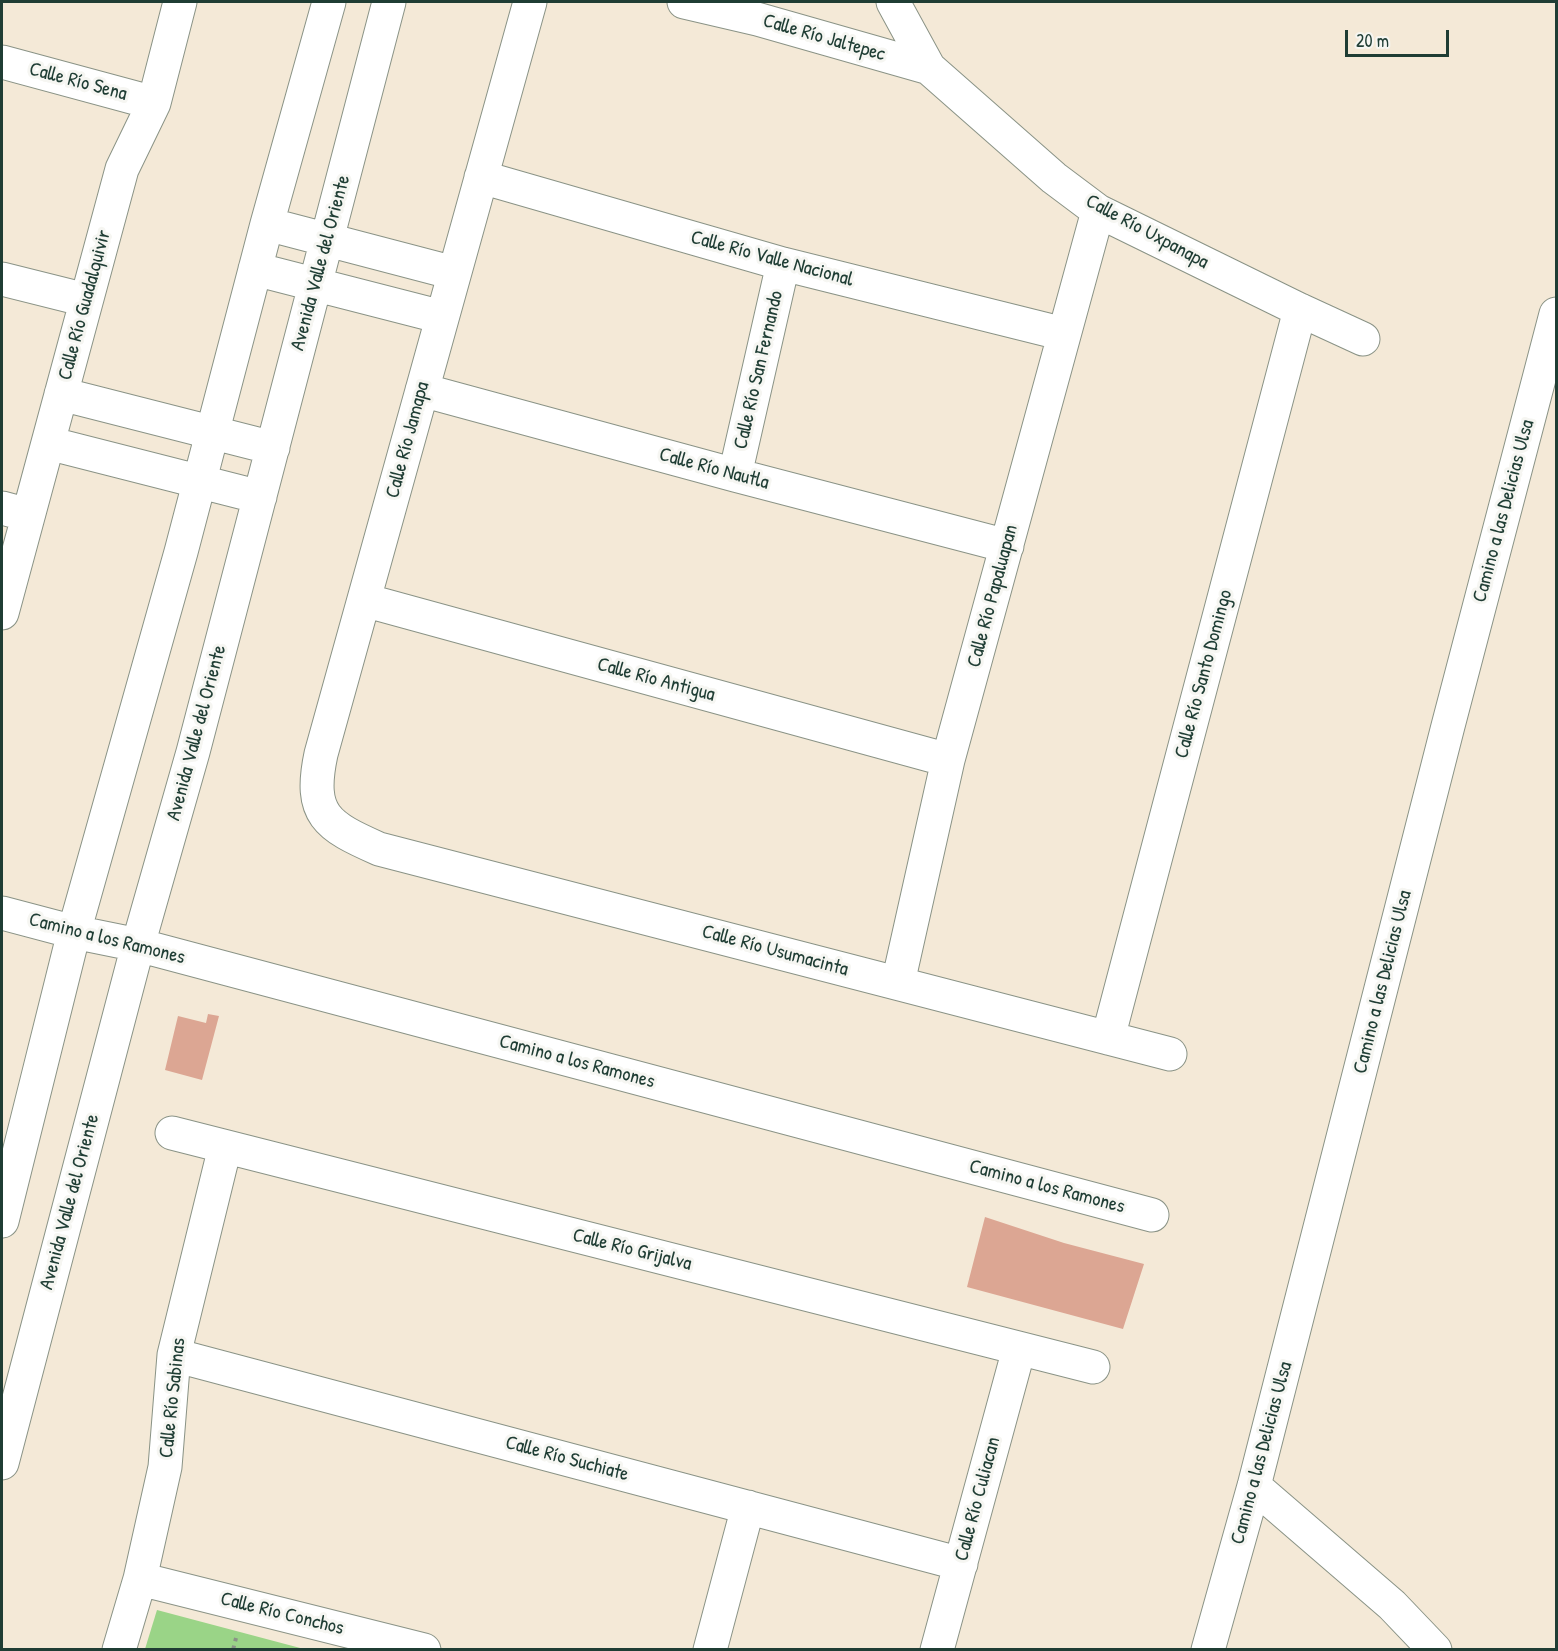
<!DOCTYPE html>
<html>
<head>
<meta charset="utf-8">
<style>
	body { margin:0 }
	#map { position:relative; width:1558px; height:1651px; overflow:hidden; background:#f4e9d7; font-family:"Patrick Hand",sans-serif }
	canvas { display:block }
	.frame { position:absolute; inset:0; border:3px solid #1f3d34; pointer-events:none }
	.scale { position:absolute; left:1345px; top:30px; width:104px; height:27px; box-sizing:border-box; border:3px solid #1f3d34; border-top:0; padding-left:8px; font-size:18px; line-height:21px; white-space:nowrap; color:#1f3d34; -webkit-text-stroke:4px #f6f6f2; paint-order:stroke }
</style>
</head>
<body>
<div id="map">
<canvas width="1558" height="1651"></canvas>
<div class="frame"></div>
<div class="scale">20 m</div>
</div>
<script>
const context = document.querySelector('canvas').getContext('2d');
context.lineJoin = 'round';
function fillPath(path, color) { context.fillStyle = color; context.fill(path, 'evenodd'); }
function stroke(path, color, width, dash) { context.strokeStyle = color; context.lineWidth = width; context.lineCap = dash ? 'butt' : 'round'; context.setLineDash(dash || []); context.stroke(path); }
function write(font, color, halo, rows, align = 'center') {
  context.font = font + ' "Patrick Hand",sans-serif'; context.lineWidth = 6; context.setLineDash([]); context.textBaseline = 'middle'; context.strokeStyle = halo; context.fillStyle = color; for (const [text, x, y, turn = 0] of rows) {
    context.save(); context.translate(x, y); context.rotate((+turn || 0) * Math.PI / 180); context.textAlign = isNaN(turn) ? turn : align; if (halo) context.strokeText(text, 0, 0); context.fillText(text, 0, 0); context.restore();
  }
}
fillPath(new Path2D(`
	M157 1610 304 1649H145Z`), '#9ad487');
fillPath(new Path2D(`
	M208 1014 219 1016 202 1080 165 1070 178 1016 206 1023Z
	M985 1217 1064 1243 1144 1264 1123 1329 967 1287Z`), '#dca693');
const minor = new Path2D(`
	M530 2 321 754C308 815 327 826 379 849L1170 1054
	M684 2 757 19 929 68
	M893 2 929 68 1054 178 1098 211 1300 310 1363 339
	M2 62 154 103
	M481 177 783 264 1064 334
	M267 224 454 273
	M255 269 442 317
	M2 279 86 300
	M422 390 735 475 1007 546
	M61 394 273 448
	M48 443 260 497
	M735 475 783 264
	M2 508 28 515
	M364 600 948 760
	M2 613 122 169 154 103 180 2
	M2 913 74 932 138 945 1152 1215
	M898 983 948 760 1098 211
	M1108 1038 1300 310
	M172 1133 1093 1367
	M2 1221 74 932 181 552 267 224 329 2
	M174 1355 961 1564
	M2 1463 138 945 193 752 389 2
	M1254 1486 1392 1605 1435 1650
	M140 1579 424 1650
	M119 1650 140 1579 165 1467 174 1355 225 1147
	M710 1650 748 1507
	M937 1650 1019 1349
	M1208 1650 1254 1486 1448 726 1556 314`);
stroke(minor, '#8a9386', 35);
stroke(new Path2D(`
	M233 1650 236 1638`), '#8a9386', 4, [4.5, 4.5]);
stroke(minor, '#fff', 33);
write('20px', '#1f3d34', '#f6f6f2', [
	["Calle Río Jaltepec",824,38,16],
	["Calle Río Sena",78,82,15],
	["Calle Río Uxpanapa",1147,232,28],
	["Calle Río Valle Nacional",772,259,15],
	["Avenida Valle del Oriente",321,263,-75],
	["Calle Río Guadalquivir",85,305,-75],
	["Calle Río San Fernando",759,370,-77],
	["Calle Río Jamapa",408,440,-75],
	["Calle Río Nautla",714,469,15],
	["Camino a las Delicias Ulsa",1504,511,-75],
	["Calle Río Papaluapan",993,596,-75],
	["Calle Río Santo Domingo",1204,674,-75],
	["Calle Río Antigua",656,680,15],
	["Avenida Valle del Oriente",197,733,-75],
	["Camino a los Ramones",107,939,14],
	["Calle Río Usumacinta",775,951,15],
	["Camino a las Delicias Ulsa",1383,982,-76],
	["Camino a los Ramones",577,1062,15],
	["Camino a los Ramones",1047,1187,15],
	["Avenida Valle del Oriente",70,1202,-75],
	["Calle Río Grijalva",632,1250,14],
	["Calle Río Sabinas",173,1398,-84],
	["Camino a las Delicias Ulsa",1262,1453,-75],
	["Calle Río Suchiate",567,1459,15],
	["Calle Río Culiacan",978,1499,-75],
	["Calle Río Conchos",282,1614,14]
]);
</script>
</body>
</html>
